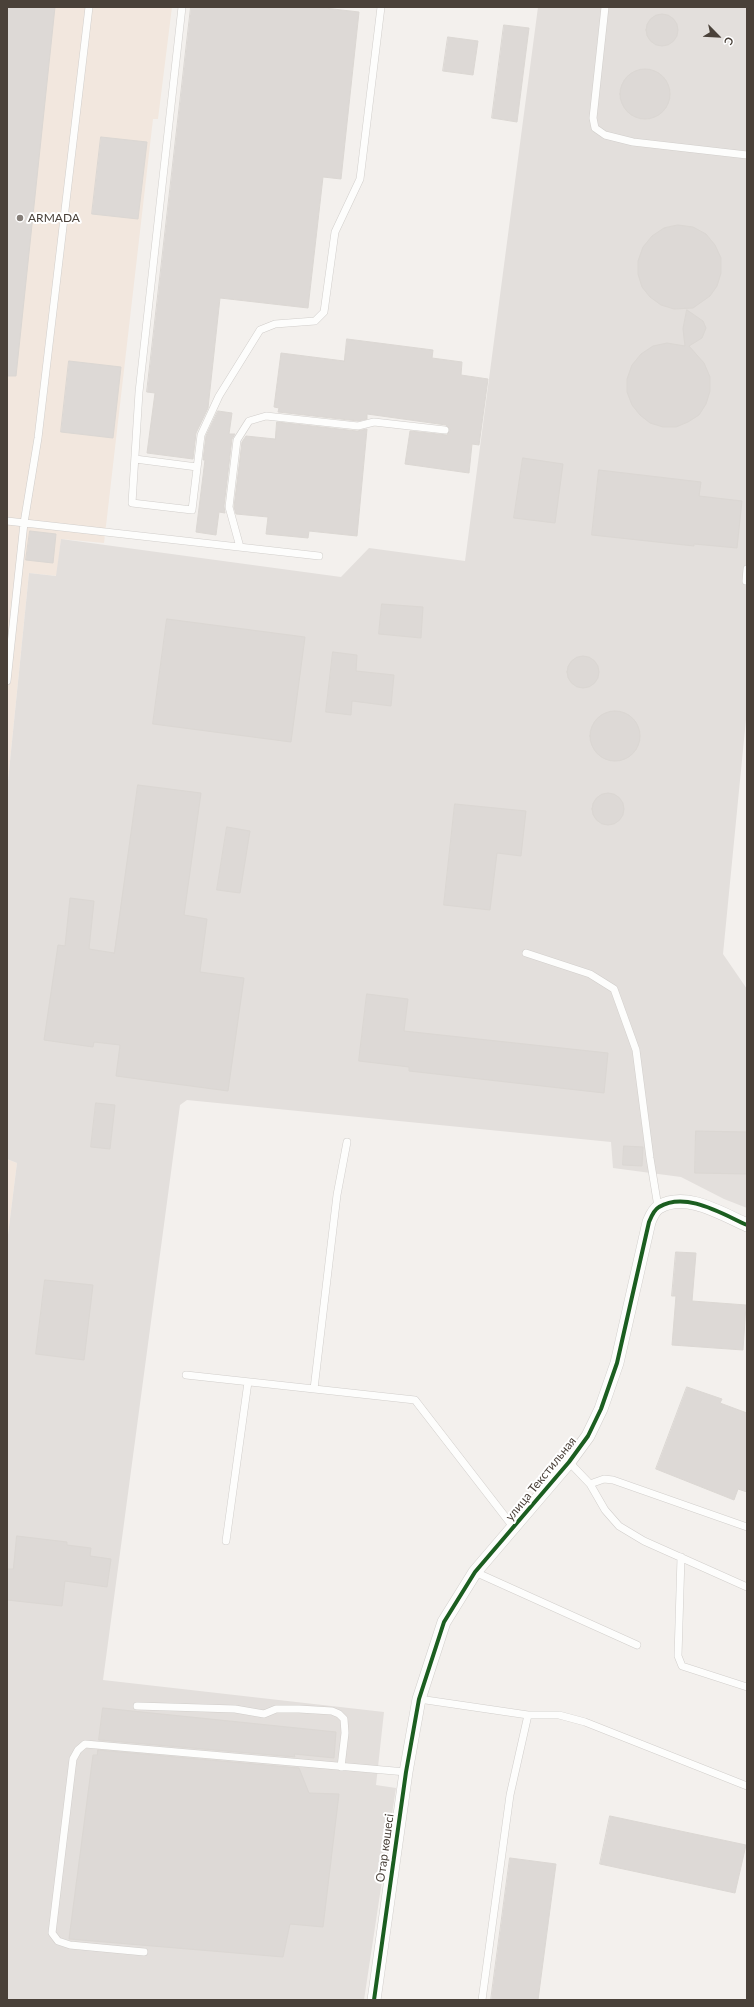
<!DOCTYPE html>
<html>
<head>
<meta charset="utf-8">
<style>
	body { margin:0 }
	#map { position:relative; width:754px; height:2007px; overflow:hidden; background:#f3f0ed; font-family:Lato,sans-serif }
	canvas { display:block }
	.frame { position:absolute; inset:0; border:8px solid #4a4139; pointer-events:none }
	.north { position:absolute; left:698px; top:16px; width:40px; height:40px; -webkit-text-stroke:3px #fff; paint-order:stroke; rotate:114deg; font-size:11px; font-weight:700; line-height:16px; text-align:center; color:#4a4139 }
	.north::after { content:''; display:block; margin:auto; width:14px; height:18px; background:#4a4139; clip-path:polygon(50% 0,100% 100%,50% 72%,0 100%) }
</style>
</head>
<body>
<div id="map">
<canvas width="754" height="2007"></canvas>
<div class="frame"></div>
<div class="north">С</div>
</div>
<script>
const context = document.querySelector('canvas').getContext('2d');
context.lineJoin = 'round';
function fillPath(path, color) { context.fillStyle = color; context.fill(path, 'evenodd'); }
function stroke(path, color, width, dash) { context.strokeStyle = color; context.lineWidth = width; context.lineCap = dash ? 'butt' : 'round'; context.setLineDash(dash || []); context.stroke(path); }
function write(font, color, halo, rows, align = 'center') {
  context.font = font + ' Lato,sans-serif'; context.lineWidth = 4; context.setLineDash([]); context.textBaseline = 'middle'; context.strokeStyle = halo; context.fillStyle = color; for (const [text, x, y, turn = 0] of rows) {
    context.save(); context.translate(x, y); context.rotate((+turn || 0) * Math.PI / 180); context.textAlign = isNaN(turn) ? turn : align; if (halo) context.strokeText(text, 0, 0); context.fillText(text, 0, 0); context.restore();
  }
}
fillPath(new Path2D(`
	M7 7H172L158 119H153L104 543 61 539 57 576 29 573 7 791Z
	M7 1159 17 1163 7 1243Z`), '#f2e7de');
fillPath(new Path2D(`
	M538 7H747V709L723 954 747 989V1208L724 1199 681 1177 613 1168 611 1142 187 1100 180 1105 103 1680 384 1712 376 1785 396 1788 364 2000H7V1243L17 1163 7 1159V791L29 573 56 576 61 539 341 577 369 548 465 561Z`), '#e3dfdc');
const building = new Path2D(`
	M7 7H55L16 376H7Z
	M191 7H316L359 12 341 179 323 177 308 308 220 298 208 408 196 433 193 459 147 453 155 393 147 392Z
	M646 30a16 16 0 1 1 32 0a16 16 0 1 1-32 0Z
	M504 25 529 28 517 122 492 118Z
	M448 37 478 41 473 75 443 71Z
	M620 94a25 25 0 1 1 50 0a25 25 0 1 1-50 0Z
	M101 137 147 142 138 219 92 214Z
	M678 225 693 227 706 234 715 245 721 258V273L717 286 710 296 693 308 674 309 661 305 650 297 642 287 638 274V261L643 247 652 236 664 228Z
	M687 310 703 321 706 328 702 338 689 346 704 363 710 377V391L706 404 699 415 688 422 676 427H663L650 423 640 415 632 405 627 392V379L632 365 641 354 653 346 667 343 685 346 683 329Z
	M347 339 433 350 432 358 462 362 461 375 488 379 479 445 472 444 469 473 405 464 410 431 447 435 450 430 446 425 367 414V419L358 421 278 412 279 408 274 407 281 353 344 361Z
	M69 361 121 367 113 438 61 432Z
	M218 411 232 413 229 434H235L232 439 224 506 225 513 219 512 216 535 196 532 205 460H203L206 436Z
	M277 422 357 431 367 429 357 536 309 531 308 538 266 534 268 517 236 514 234 507 242 442 246 436 275 439Z
	M523 458 563 464 555 523 514 518Z
	M599 470 701 482 699 496 742 501 737 548 694 544V546L592 535Z
	M30 531 56 534 53 563 26 560Z
	M382 604 423 607 421 638 379 634Z
	M167 619 305 637 291 742 153 724Z
	M333 652 357 655 356 671 394 675 391 706 352 701 351 715 326 712Z
	M567 672a16 16 0 1 1 32 0a16 16 0 1 1-32 0Z
	M590 736a25 25 0 1 1 50 0a25 25 0 1 1-50 0Z
	M138 785 201 793 184 915 207 919 200 972 244 978 228 1091 116 1076 120 1045 94 1042 93 1047 44 1040 58 945 65 946 70 898 94 901 89 949 114 953Z
	M592 809a16 16 0 1 1 32 0a16 16 0 1 1-32 0Z
	M455 804 526 811 521 856 497 853 490 910 444 905Z
	M227 827 250 831 240 893 217 890Z
	M367 994 408 999 404 1031 608 1053 604 1093 409 1071V1067L359 1061Z
	M96 1103 115 1105 110 1149 91 1147Z
	M696 1131 747 1132V1174L695 1173Z
	M624 1146 643 1147 642 1166 623 1165Z
	M676 1252 696 1253 692 1301 746 1305 743 1350 672 1345 676 1296H672Z
	M45 1280 93 1285 84 1360 36 1354Z
	M687 1387 722 1399 720 1403 747 1413V1492L738 1489 734 1500 656 1469Z
	M17 1536 67 1542V1545L91 1548 90 1556 111 1559 107 1587 65 1581 62 1606 7 1600V1569H13Z
	M103 1708 336 1732 334 1758 294 1754 295 1757 99 1740Z
	M98 1750 299 1768 309 1793 339 1794 323 1927 290 1924 283 1957 69 1939 93 1755H97Z
	M610 1816 746 1845 735 1893 600 1864Z
	M510 1858 556 1864 538 2000H491Z`);
fillPath(building, '#ddd9d6');
stroke(building, '#dbd7d3', 1);
const lane = new Path2D(`
	M182 7 139 392 132 503 192 510 201 435 219 396 260 330 275 324 315 321 324 312 335 232 360 179 381 7
	M605 7 593 118 595 128 605 135 633 142 747 155
	M135 459 197 467
	M7 521 319 556
	M240 547 229 507 237 440 249 421 266 416 358 426 374 422 445 430
	M746 581 747 569
	M7 681 24 523 38 438 89 7
	M526 953 590 974 614 989 636 1050 650 1158 658 1207
	M186 1375 415 1400 514 1528
	M314 1389 337 1195 347 1142
	M569 1462 590 1484 605 1510 619 1526 644 1541 747 1587
	M590 1484 604 1479 613 1480 747 1527
	M226 1541 248 1382
	M681 1557 678 1656 682 1666 747 1687
	M475 1572 637 1645
	M419 1699 528 1715H559L585 1722 747 1786
	M137 1706 235 1709 264 1714 276 1709H299L332 1711 339 1714 344 1719 345 1733 341 1767
	M144 1952 70 1945 58 1941 52 1933 73 1759 78 1750 85 1744 406 1772
	M482 2000 510 1795 528 1715`);
const street = new Path2D(`
	M374 2000 406 1772 419 1699 444 1622 475 1572 569 1462 588 1436 601 1409 617 1363 649 1222C651 1217 655 1209 659 1207 686 1191 722 1214 747 1225`);
stroke(lane, '#d1cecb', 8);
stroke(street, '#d1cecb', 14);
stroke(lane, '#fdfdfc', 7);
stroke(street, '#fdfdfc', 13);
stroke(new Path2D(`
	M374 2000 406 1772 419 1699 444 1622 475 1572 569 1462 588 1436 601 1409 617 1363 649 1222C651 1217 655 1209 659 1207 686 1191 722 1214 747 1225`), '#1b5e20', 4);
for (const [x, y, r, color] of [
	[20,218,4,"#857e78"]
]) { const dot = new Path2D(); dot.arc(x, y, r, 0, 2 * Math.PI); context.fillStyle = color; context.fill(dot); stroke(dot, '#fff', 1.5); }
write('12px', '#4a4139', '#fff', [
	["ARMADA",28,218]
], 'left');
write('12px', '#4a4139', '#fff', [
	["улица Текстильная",541,1479,-51],
	["Отар көшесі",385,1848,-82]
]);
</script>
</body>
</html>
